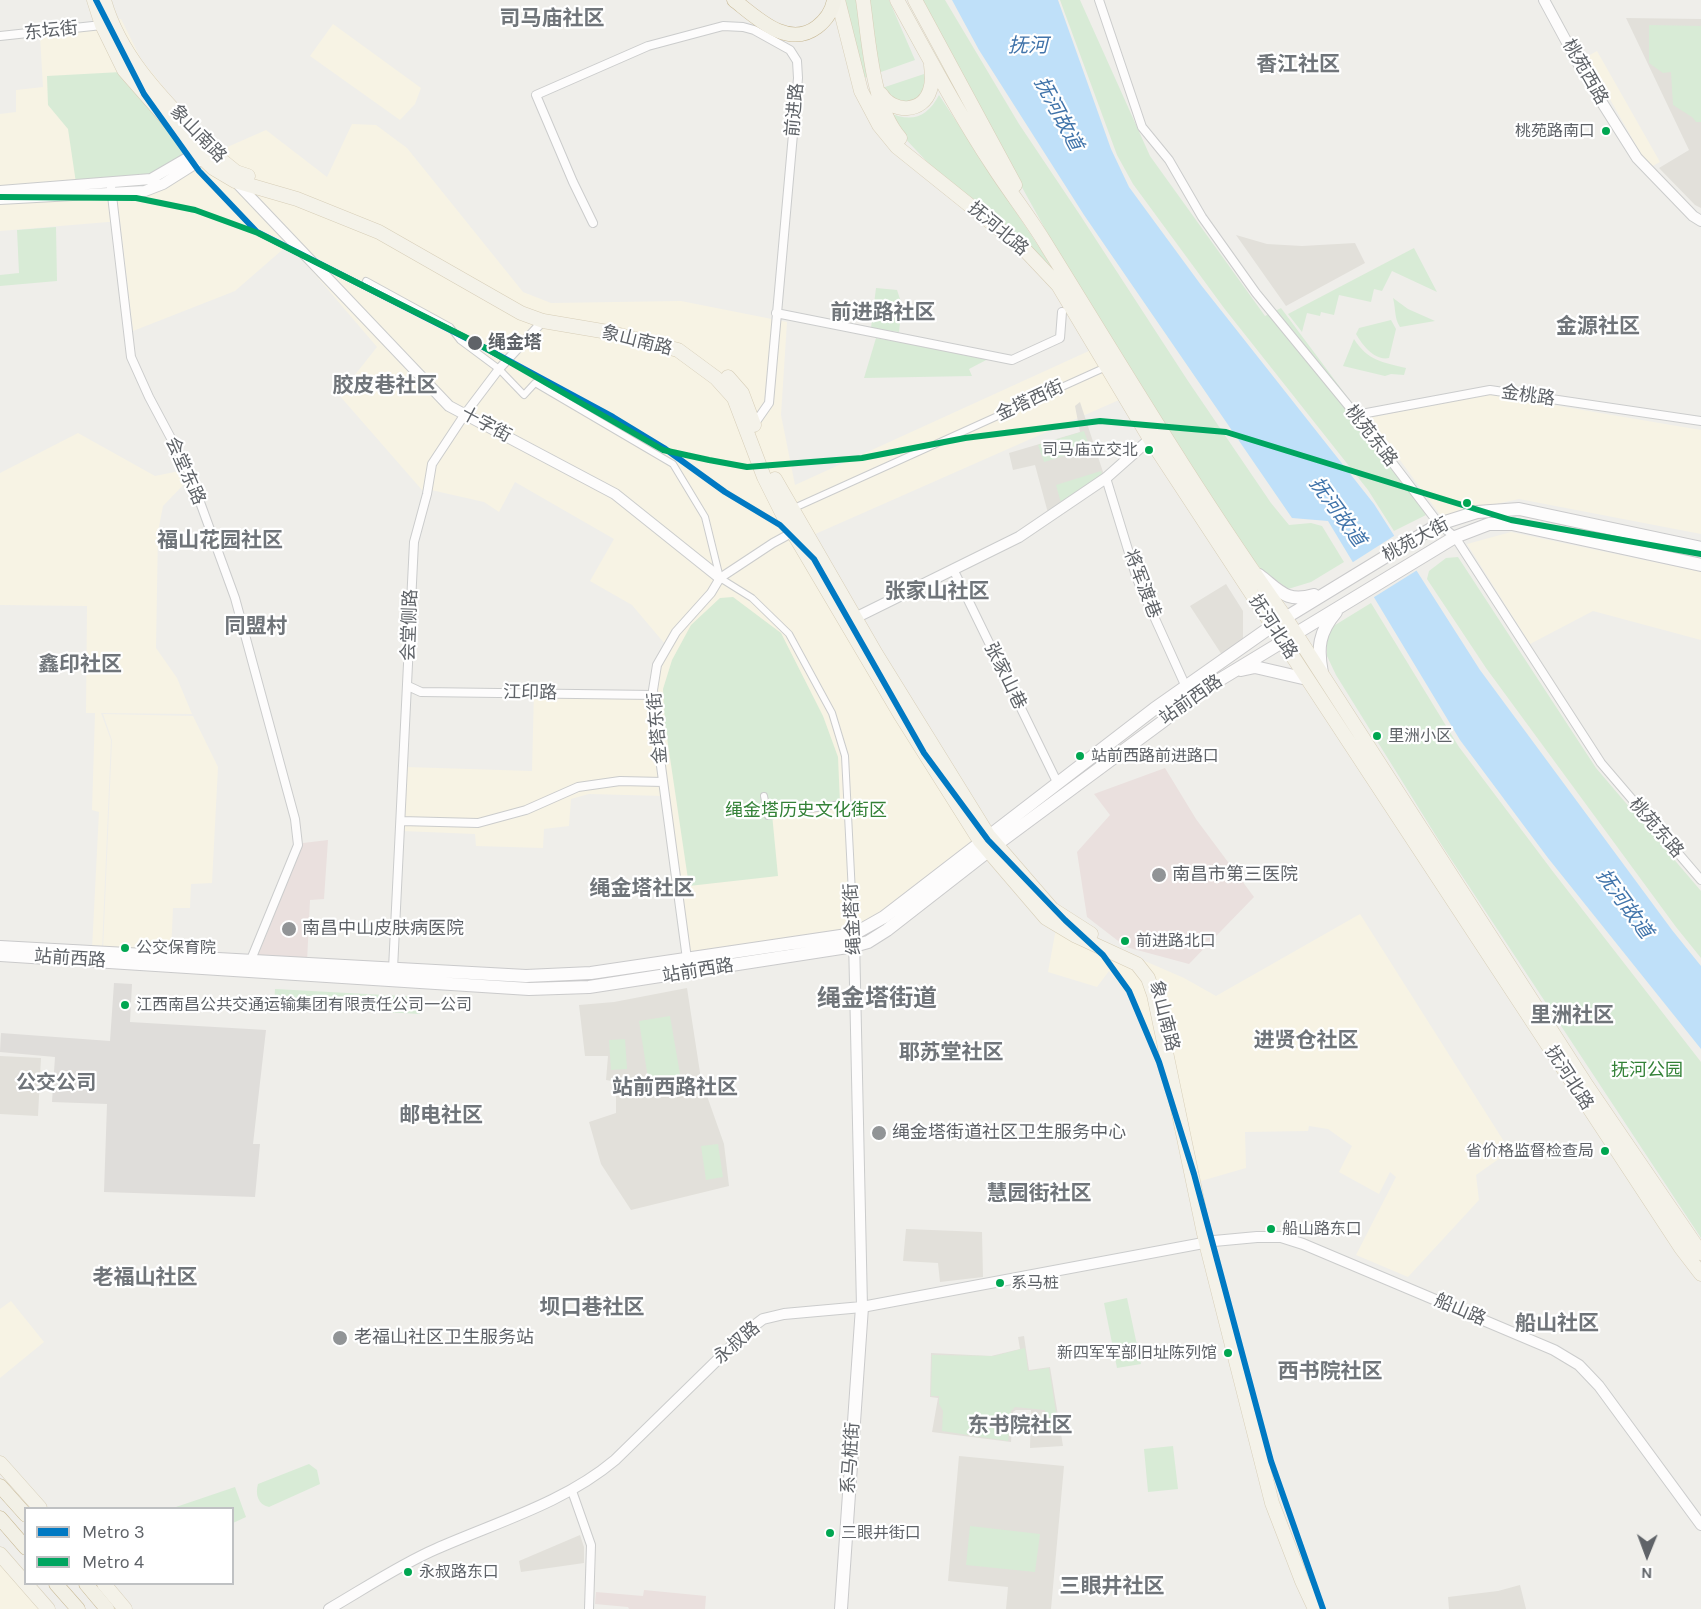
<!DOCTYPE html>
<html>
<head>
<meta charset="utf-8">
<style>
	body { margin:0 }
	#map { position:relative; width:1701px; height:1609px; overflow:hidden; background:#efeeea; font-family:Karla,sans-serif }
	canvas { display:block }
	.legend { position:absolute; left:24px; top:1507px; width:210px; height:78px; box-sizing:border-box; background:#fff; border:2px solid #bfc1c3; margin:0; padding:8px 10px; list-style:none; font-size:18px; color:#5f6368 }
	.legend li { display:flex; align-items:center; gap:12px; height:30px }
	.legend b { width:30px; border:2px solid #bfc1c3 }
	.north { position:absolute; left:1617px; top:1525px; width:60px; height:60px; -webkit-text-stroke:4px #fff; paint-order:stroke; rotate:181deg; font-size:16px; font-weight:700; line-height:24px; text-align:center; color:#5f6368 }
	.north::after { content:''; display:block; margin:auto; width:21px; height:27px; background:#5f6368; clip-path:polygon(50% 0,100% 100%,50% 72%,0 100%) }
</style>
</head>
<body>
<div id="map">
<canvas width="1701" height="1609"></canvas>
<ul class="legend">
<li><b style="height:8px;background:#0079c3"></b>Metro 3</li>
<li><b style="height:8px;background:#00a560"></b>Metro 4</li>
</ul>
<div class="north">N</div>
</div>
<script>
const context = document.querySelector('canvas').getContext('2d');
context.lineJoin = 'round';
function fillPath(path, color) { context.fillStyle = color; context.fill(path, 'evenodd'); }
function stroke(path, color, width, dash) { context.strokeStyle = color; context.lineWidth = width; context.lineCap = dash ? 'butt' : 'round'; context.setLineDash(dash || []); context.stroke(path); }
function write(font, color, halo, rows, align = 'center') {
  context.font = font + ' Karla,"Noto Sans SC",sans-serif'; context.lineWidth = 4.5; context.setLineDash([]); context.textBaseline = 'middle'; context.strokeStyle = halo; context.fillStyle = color; for (const [text, x, y, turn = 0] of rows) {
    context.save(); context.translate(x, y); context.rotate((+turn || 0) * Math.PI / 180); context.textAlign = isNaN(turn) ? turn : align; if (halo) context.strokeText(text, 0, 0); context.fillText(text, 0, 0); context.restore();
  }
}
fillPath(new Path2D(`
	M121 19 141 59 216 152 266 130 327 177 352 124 376 125 407 148 523 292 551 303 681 301 787 322 781 415 795 485 1091 350 1119 400 804 539 988 844 860 951 685 978 664 796 589 794 571 799 569 826 544 829 543 848 476 846 475 834 402 831 406 767 532 771 534 690 651 692 665 644 632 605 590 581 614 539 515 482 499 512 484 502 431 490H422L339 395 377 347 289 244 235 291 133 331 120 221 0 231V114L16 112V90L43 87 40 36Z
	M333 24 421 88 415 104 400 120 310 56Z
	M1597 51 1660 162 1649 168 1586 57Z
	M1488 394 1701 430V534L1519 499 1441 516 1369 418Z
	M78 433 155 476 184 470 188 480 163 506 158 532 156 648 177 678 192 714 101 713 111 740 102 950 92 949 99 812 92 810 95 713H86L87 606 0 605V473Z
	M1511 532 1701 572V640L1593 611 1530 644 1467 544Z
	M103 714 193 716 218 767 212 883 191 884 190 908H173L171 953 103 950 112 740Z
	M1360 914 1510 1151 1476 1175 1479 1200 1408 1277 1356 1255 1396 1177 1390 1172 1379 1194 1339 1172 1352 1146 1328 1129 1309 1126 1308 1131 1245 1132 1246 1168 1187 1185 1155 1045 1140 1009 1109 971 1097 987 1048 972 1057 923 1184 978 1216 996Z
	M11 1301 44 1342 0 1378V1309Z
	M0 1560 42 1609H0Z`), '#f7f3e4');
fillPath(new Path2D(`
	M114 983 132 984 130 1022 266 1030 253 1144H260L255 1197 104 1192 107 1104 52 1102 55 1057 0 1052 1 1033 110 1041Z`), '#dfddda');
fillPath(new Path2D(`
	M1626 18 1701 19V208L1695 205 1659 168 1689 150Z
	M1236 235 1267 244 1302 246 1355 243 1365 263 1286 306Z
	M1080 402 1104 475 1048 513 1035 465 1013 470 1009 453 1080 432 1075 406Z
	M1226 584 1243 611V642L1222 655 1190 606Z
	M687 988 701 1079 724 1144 729 1186 631 1210 601 1164 589 1122 616 1113V1082L606 1080 608 1056H585L579 1005 614 1002Z
	M0 1056 41 1058 38 1116 0 1114Z
	M906 1229 982 1232 983 1277 940 1282 938 1263 903 1261Z
	M1024 1336 1029 1370 1050 1367 1063 1446 1030 1448 1031 1410H1016L1013 1412 1011 1442 932 1432 938 1398 930 1397 931 1353 991 1356 1020 1349 1018 1337Z
	M959 1456 1064 1466 1051 1609H1006L1008 1587 948 1581Z
	M580 1535 584 1547V1563L521 1572 519 1561Z
	M1520 1585 1526 1609H1449L1448 1597 1498 1591Z`), '#e2e0da');
fillPath(new Path2D(`
	M1165 768 1196 819 1254 897 1189 964 1126 947 1087 917 1077 852 1110 815 1094 794Z
	M328 840 324 899 310 900 307 962 257 958 303 843Z
	M644 1590 706 1596 705 1609H629L628 1607 595 1604 596 1592 643 1596Z`), '#eae0de');
fillPath(new Path2D(`
	M843 0H889L915 60 861 79Z
	M918 0H945L1019 124 1080 215 1188 381 1271 503 1289 525 1311 523 1322 526 1344 562 1311 582 1288 589 1260 568 1237 540 1059 254Z
	M1060 0H1080L1150 156 1265 316 1281 308 1366 422 1426 515 1394 531 1368 490 1224 308 1133 184 1117 155Z
	M1649 25 1701 26V122H1696L1692 117 1673 105 1671 72 1663 73 1649 63Z
	M121 72 191 152 150 175 76 183 68 129 48 105 47 76Z
	M924 74 927 86 922 98 898 105 882 88Z
	M939 95 1058 276 931 166 899 132 888 112C911 123 927 118 939 95Z
	M56 227 57 281 0 286V275L19 273 17 230Z
	M1414 248 1437 292 1392 271 1382 291 1374 289 1371 302 1339 295 1334 315 1321 312 1320 316 1307 313 1302 332 1288 314Z
	M876 288 897 290 902 305 899 332 871 328Z
	M1393 298 1408 309 1435 321 1400 327C1394 318 1396 309 1393 298Z
	M1391 320 1396 329 1389 358C1375 361 1363 346 1356 334L1359 328Z
	M876 338 990 358 969 369 972 376 864 378Z
	M1354 339C1368 361 1382 362 1406 368L1404 375 1391 374 1385 376 1343 366Z
	M1084 431 1090 448 1044 462 1038 445Z
	M1101 471 1102 475 1061 503 1056 485Z
	M1458 557 1596 768 1701 891V958L1676 927 1486 668 1427 579 1429 571 1446 558Z
	M733 597 781 633 823 716 838 757 840 803 772 814 778 876 689 886 665 724 663 689 672 660 691 625 720 598Z
	M1371 603 1459 747 1554 873 1701 1062V1238L1443 847 1336 675 1327 656V630Z
	M275 989 421 997 420 1014 274 1006Z
	M670 1016 682 1086 650 1091 639 1021Z
	M625 1039 627 1069 611 1070 609 1040Z
	M718 1144 723 1177 706 1180 701 1146Z
	M1127 1298 1141 1364 1117 1368 1104 1303Z
	M1025 1348 1028 1371 1049 1368 1058 1425 1047 1428 1045 1410 1015 1407 1011 1411 1008 1441 942 1431 943 1411 939 1404V1396H931L932 1355 994 1356Z
	M1173 1446 1178 1489 1148 1492 1144 1449Z
	M309 1464 317 1470 320 1484 269 1507C258 1505 255 1494 258 1484Z
	M235 1487 246 1517 233 1523 232 1508H173Z
	M970 1526 1040 1534 1035 1572 966 1565Z`), '#d8ebd6');
fillPath(new Path2D(`
	M952 0H1058L1111 149 1129 187 1201 285 1374 504 1480 670 1672 930 1701 966V1049L1548 858 1460 740 1328 521 1292 518 1084 215 979 50Z`), '#bfe0f9');
fillPath(new Path2D(`
	M1397 534 1419 569 1371 599 1350 564Z`), '#efeeea');
const pedestrian = new Path2D(`
	M366 281 450 327 460 340 499 369 524 395 535 383 673 464 705 517 720 578 752 598 789 634 832 713 845 756 854 933
	M792 509 1106 367
	M764 796 768 816 847 803`);
const minor = new Path2D(`
	M1099 0 1142 127 1169 160 1202 217 1256 293 1356 415 1439 524 1455 537 1601 763 1701 880
	M0 36 102 25
	M111 187 131 357 149 397 189 472 235 598 295 819 298 845 250 962
	M593 223 573 182 536 95 648 46 723 26 743 27 754 30 790 50 797 61 798 78 769 403 753 426
	M776 313 1012 360 1060 338 1062 312
	M1356 415 1490 390 1701 421
	M1106 478 1137 579 1186 687
	M953 569 1057 782
	M408 686 421 692 654 695
	M401 821 478 823 526 810 578 787 620 781 663 782
	M687 959 659 751 653 690 657 665 676 632 711 593 720 578 773 543 797 530
	M393 969 414 542 427 494 432 464 465 414 499 369 543 321
	M572 1491 591 1545 589 1609`);
const tertiary = new Path2D(`
	M1544 0 1584 74 1637 158 1693 216 1701 221
	M235 181 449 406 615 494 720 578
	M0 191 151 179 194 154 201 148
	M0 199 145 191 163 184 209 155
	M855 618 1019 537 1106 478 1150 439
	M854 938 862 1307
	M329 1609C362 1590 401 1564 436 1549 497 1522 564 1503 615 1460L747 1331 763 1319 784 1314 862 1307 1214 1241 1257 1237H1281L1303 1244 1554 1350 1579 1365 1599 1386 1701 1525`);
const secondary = new Path2D(`
	M1259 575C1280 591 1286 603 1314 595
	M1241 670 1255 667 1307 679
	M1322 673C1317 648 1319 632 1336 612
	M0 947 526 976 591 973 854 934 884 917 1154 709 1272 626 1439 524 1477 512 1519 509 1701 548
	M0 955 529 989 589 987 854 946 868 942 887 930 996 845 1216 682 1455 537 1489 524H1512L1701 565
	M841 1609 862 1307`);
const primary = new Path2D(`
	M94 0 102 25 124 70 195 151 213 168 235 181 297 199 379 232 521 313 543 321 608 332 678 350 716 378 734 398 764 477 785 519 900 714 980 841 1046 918 1076 936 1137 964 1148 978 1154 995 1206 1243 1272 1503 1302 1581 1315 1609
	M104 0C122 65 176 111 220 159L236 172 248 176
	M838 0 861 91 879 125 897 147 1024 249 1058 285 1150 439 1681 1248 1701 1274
	M863 0C869 42 872 106 900 138
	M897 0C928 56 958 113 993 166 1009 191 1028 215 1044 241 1122 367 1198 495 1285 617L1587 1086 1701 1253
	M915 0 1015 185
	M881 94C893 114 923 113 930 90 933 82 932 73 931 65
	M728 377 742 393 754 425
	M775 479 876 654 988 835 1052 909 1091 934
	M0 1463 40 1508
	M0 1554 48 1609
	M104 1584 125 1609`);
const trunk = new Path2D(`
	M734 0C757 18 788 49 817 27 826 20 832 12 834 0
	M0 1486 26 1515
	M0 1518 26 1548
	M56 1584 78 1609
	M86 1584 107 1609`);
stroke(pedestrian, '#cbcccc', 8);
stroke(minor, '#cbcccc', 10);
stroke(tertiary, '#cbcccc', 12);
stroke(secondary, '#cacacb', 14);
stroke(primary, '#d7ceb8', 15);
stroke(trunk, '#c8b996', 15);
stroke(pedestrian, '#fdfcfc', 6);
stroke(minor, '#fdfcfc', 8);
stroke(tertiary, '#fdfcfc', 10);
stroke(secondary, '#fdfcfc', 12);
stroke(primary, '#f4f2e9', 14);
stroke(trunk, '#f2f0e6', 14);
stroke(new Path2D(`
	M96 0 144 94 199 171 257 232 474 342 613 417 664 448 725 492 780 525 814 559 924 753 988 840 1065 920 1103 955 1129 991 1159 1062 1194 1174 1271 1461 1323 1609`), '#0079c3', 6);
stroke(new Path2D(`
	M0 197 136 198 195 210 258 233 473 341 663 450 709 460 747 467 862 458 965 438 1100 421 1226 432 1511 520 1701 554`), '#00a560', 6);
for (const [x, y, r, color] of [
	[1606,131,5,"#00a651"],
	[475,343,8,"#5f6368"],
	[1149,450,5,"#00a651"],
	[1467,503,5,"#00a651"],
	[1377,736,5,"#00a651"],
	[1080,756,5,"#00a651"],
	[1159,875,8,"#919496"],
	[289,929,8,"#919496"],
	[1125,941,5,"#00a651"],
	[125,948,5,"#00a651"],
	[125,1005,5,"#00a651"],
	[879,1133,8,"#919496"],
	[1605,1151,5,"#00a651"],
	[1271,1229,5,"#00a651"],
	[1000,1283,5,"#00a651"],
	[340,1338,8,"#919496"],
	[1228,1353,5,"#00a651"],
	[830,1533,5,"#00a651"],
	[408,1572,5,"#00a651"]
]) { const dot = new Path2D(); dot.arc(x, y, r, 0, 2 * Math.PI); context.fillStyle = color; context.fill(dot); stroke(dot, '#fff', 2); }
write('16px', '#5f6368', '#fff', [
	["桃苑路南口",1595,131,"right"],
	["司马庙立交北",1138,450,"right"],
	["里洲小区",1388,736],
	["站前西路前进路口",1091,756],
	["前进路北口",1136,941],
	["公交保育院",136,948],
	["江西南昌公共交通运输集团有限责任公司一公司",136,1005],
	["省价格监督检查局",1594,1151,"right"],
	["船山路东口",1282,1229],
	["系马桩",1011,1283],
	["新四军军部旧址陈列馆",1217,1353,"right"],
	["三眼井街口",841,1533],
	["永叔路东口",419,1572]
], 'left');
write('18px', '#5f6368', '#fff', [
	["东坛街",51,31,-6],
	["桃苑西路",1585,72,60],
	["前进路",795,110,-85],
	["象山南路",198,134,46],
	["抚河北路",998,229,40],
	["象山南路",637,341,14],
	["金桃路",1528,396,8],
	["金塔西街",1030,401,-25],
	["十字街",486,425,28],
	["桃苑东路",1371,436,52],
	["会堂东路",185,471,66],
	["桃苑大街",1416,540,-28],
	["将军渡巷",1142,584,69],
	["会堂侧路",410,625,-88],
	["抚河北路",1273,627,57],
	["张家山巷",1005,676,64],
	["江印路",530,693,1],
	["站前西路",1191,700,-35],
	["金塔东街",658,728,-95],
	["桃苑东路",1656,828,49],
	["绳金塔街",853,919,-93],
	["站前西路",70,959,4],
	["站前西路",698,971,-9],
	["象山南路",1164,1016,76],
	["抚河北路",1569,1078,57],
	["船山路",1460,1310,23],
	["永叔路",737,1343,-41],
	["系马桩街",851,1458,-86]
]);
write('bold 18px', '#5f6368', '#fff', [
	["绳金塔",488,343]
], 'left');
write('18px', '#348238', '#fff', [
	["绳金塔历史文化街区",806,811],
	["抚河公园",1647,1071]
]);
write('18px', '#5f6368', '#fff', [
	["南昌市第三医院",1172,875],
	["南昌中山皮肤病医院",302,929],
	["绳金塔街道社区卫生服务中心",892,1133],
	["老福山社区卫生服务站",354,1338]
], 'left');
write('italic 20px', '#4174aa', '#fff', [
	["抚河",1028,46],
	["抚河故道",1058,114,62],
	["抚河故道",1337,512,54],
	["抚河故道",1624,904,54]
]);
write('bold 20px', '#70757a', '#fff', [
	["公交公司",56,1083]
]);
write('bold 21px', '#70757a', '#fff', [
	["司马庙社区",552,19],
	["香江社区",1298,65],
	["前进路社区",883,313],
	["金源社区",1598,327],
	["胶皮巷社区",385,386],
	["福山花园社区",220,541],
	["张家山社区",937,592],
	["同盟村",256,627],
	["鑫印社区",80,665],
	["绳金塔社区",642,889],
	["里洲社区",1572,1016],
	["进贤仓社区",1306,1041],
	["耶苏堂社区",951,1053],
	["站前西路社区",675,1088],
	["邮电社区",441,1116],
	["慧园街社区",1039,1194],
	["老福山社区",145,1278],
	["坝口巷社区",592,1308],
	["船山社区",1557,1324],
	["西书院社区",1330,1372],
	["东书院社区",1020,1426],
	["三眼井社区",1112,1587]
]);
write('bold 24px', '#70757a', '#fff', [
	["绳金塔街道",877,999]
]);
</script>
</body>
</html>
